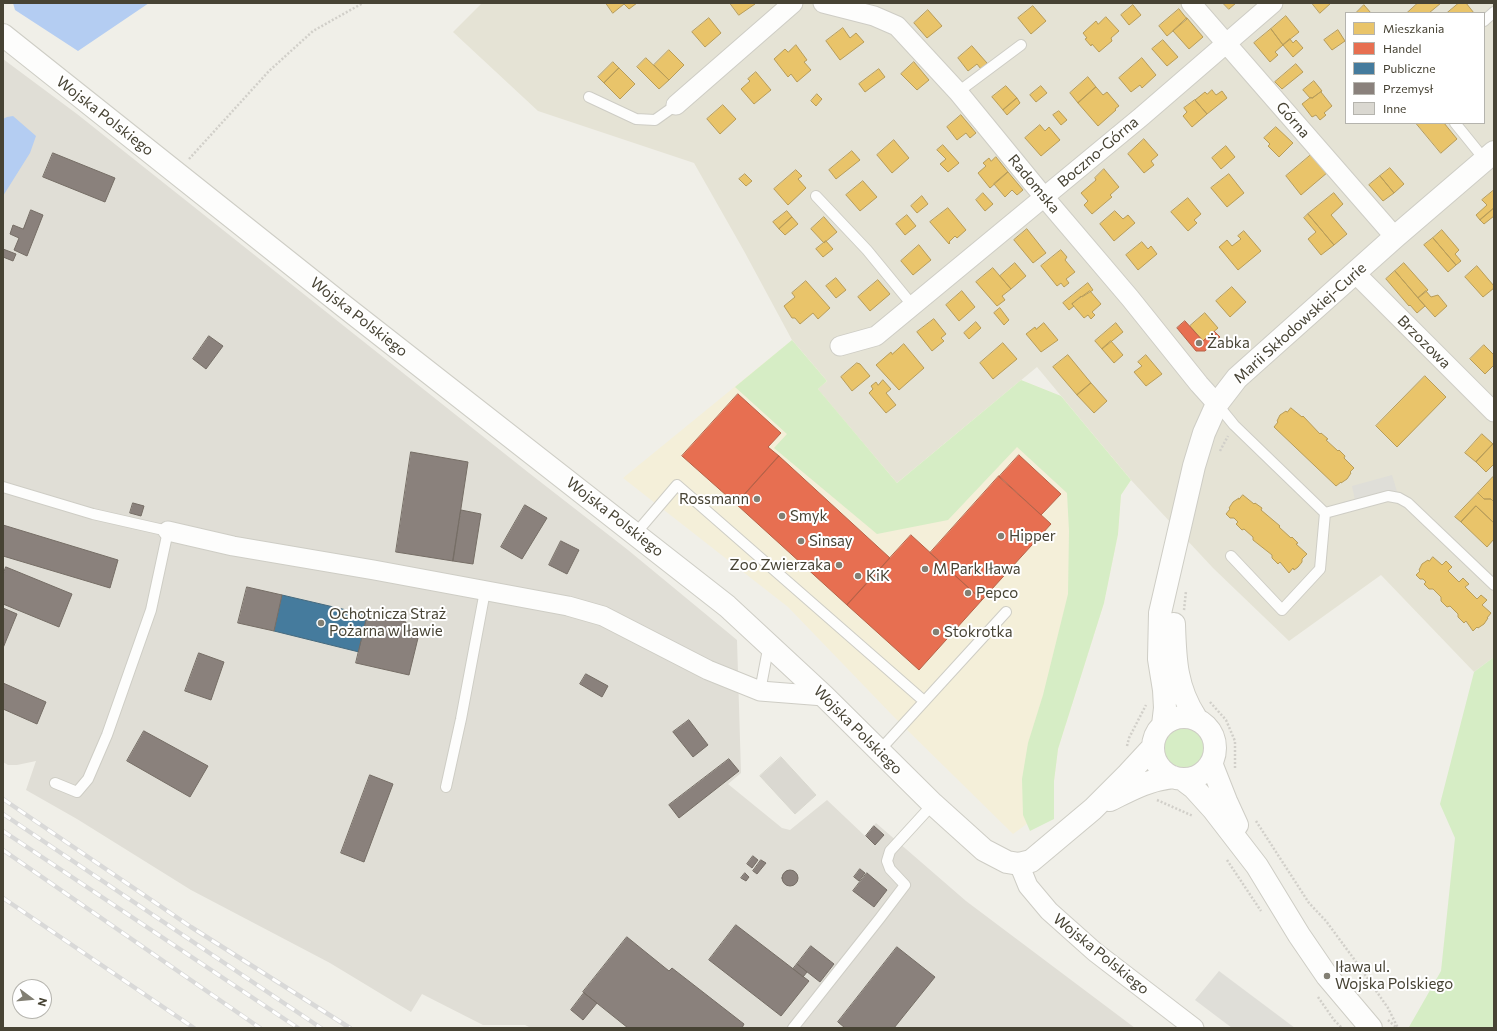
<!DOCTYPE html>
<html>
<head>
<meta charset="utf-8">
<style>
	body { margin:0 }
	#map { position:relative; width:1497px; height:1031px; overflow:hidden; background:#f0efe8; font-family:Commissioner,sans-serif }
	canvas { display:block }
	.frame { position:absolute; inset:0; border:4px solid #474334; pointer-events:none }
	.legend { position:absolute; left:1345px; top:12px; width:140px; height:112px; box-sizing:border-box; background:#fff; border:1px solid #b5b4ae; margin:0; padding:5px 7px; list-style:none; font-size:12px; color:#474334 }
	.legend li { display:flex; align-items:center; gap:8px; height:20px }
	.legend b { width:20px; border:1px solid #b5b4ae }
	.north { position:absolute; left:12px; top:979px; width:40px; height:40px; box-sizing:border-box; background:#fff; border:1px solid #b5b4ae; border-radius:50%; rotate:106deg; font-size:11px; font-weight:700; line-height:16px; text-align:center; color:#474334 }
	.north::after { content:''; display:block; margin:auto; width:14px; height:18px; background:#827f73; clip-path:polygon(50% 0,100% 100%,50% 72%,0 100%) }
</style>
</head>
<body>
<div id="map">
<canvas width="1497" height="1031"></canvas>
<div class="frame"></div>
<ul class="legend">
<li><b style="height:11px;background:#e9c46a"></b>Mieszkania</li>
<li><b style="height:11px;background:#e76f51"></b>Handel</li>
<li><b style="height:11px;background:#457b9d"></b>Publiczne</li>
<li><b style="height:11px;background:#8a817c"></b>Przemysł</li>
<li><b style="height:11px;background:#dad8d1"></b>Inne</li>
</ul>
<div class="north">N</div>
</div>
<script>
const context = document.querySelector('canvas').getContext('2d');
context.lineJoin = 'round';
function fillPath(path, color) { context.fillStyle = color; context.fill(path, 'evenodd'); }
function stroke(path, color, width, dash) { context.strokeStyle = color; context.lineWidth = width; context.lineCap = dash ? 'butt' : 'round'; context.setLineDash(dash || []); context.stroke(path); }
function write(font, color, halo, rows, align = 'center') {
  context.font = font + ' Commissioner,sans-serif'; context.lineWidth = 4; context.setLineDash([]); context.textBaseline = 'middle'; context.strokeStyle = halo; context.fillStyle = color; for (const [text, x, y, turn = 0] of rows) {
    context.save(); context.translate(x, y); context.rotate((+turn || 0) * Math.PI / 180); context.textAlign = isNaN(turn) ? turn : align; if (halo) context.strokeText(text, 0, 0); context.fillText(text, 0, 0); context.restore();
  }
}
fillPath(new Path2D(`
	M482 3H1494V657L1474 672 1381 575 1289 641 1213 568 1131 480 1037 367 897 483 817 389 827 381 792 340 744 251 694 163 538 111 453 32ZM1346 13H1484V123H1346Z`), '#e5e3d5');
fillPath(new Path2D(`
	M792 340 827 381 818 389 897 483 1021 380 1061 396 1131 480 1121 495 1118 534 1104 603 1058 749 1054 781V804L1013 834 895 718 788 607 623 478Z`), '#f4efd9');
fillPath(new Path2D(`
	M3 59 77 114 529 473 628 550 737 640 741 773 728 784 782 828 790 830 827 800 865 836 876 823 966 901 1135 1028H531L525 1025H483L422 994 411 1012 330 963 191 890 77 819 26 790 36 761 17 765H8L3 762Z`), '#e0ded6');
fillPath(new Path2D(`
	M792 340 827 381 818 389 897 483 1021 380 1061 396 1131 480 1121 495 1118 534 1104 603 1058 749 1054 781V819L1030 831 1023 815 1022 779 1028 743 1043 695 1068 594 1069 531 1067 493 1017 447 948 520 877 534 774 448 787 434 735 387Z
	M1494 657V1028H1410L1409 1027 1441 971 1455 838 1440 804 1474 672Z
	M1163 748a21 21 0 1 1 42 0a21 21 0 1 1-42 0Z`), '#d6edc5');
fillPath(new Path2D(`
	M1392 475 1399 498 1356 505 1352 486Z
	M1219 971 1295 1028H1232L1195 1000Z`), '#dfded8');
fillPath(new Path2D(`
	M13 3H149L78 51 15 10Z
	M13 116 36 136 30 153 3 196V119L7 117Z`), '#b4cdf2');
const homes = new Path2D(`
	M606 3H637L629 9 624 4 613 13Z
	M730 3H755V4L739 15Z
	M1223 3H1236L1229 9Z
	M1312 3H1331L1320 13Z
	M1418 3H1441L1429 13H1407Z
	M1459 3H1466L1474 13H1447Z
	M1133 5 1141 15 1129 25 1121 15Z
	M1364 5 1371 13H1356Z
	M1033 6 1046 21 1031 34 1018 18Z
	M1179 9 1187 19 1167 36 1159 26Z
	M928 10 942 26 927 38 914 23Z
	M1286 16 1299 32 1283 45 1271 29Z
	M1106 17 1119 31 1111 38 1112 41 1099 52 1092 44 1091 46 1085 39 1087 38 1083 33 1096 21 1098 24Z
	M709 18 721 33 705 47 692 32Z
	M1187 18 1203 37 1189 49 1173 31Z
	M843 28 850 38 856 33 864 42 840 60 826 41Z
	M1271 29 1283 45 1275 52 1278 55 1270 62 1254 43Z
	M1338 30 1345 41 1332 50 1324 40Z
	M1290 39 1293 43 1296 40 1303 48 1293 57 1283 45Z
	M1163 40 1178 57 1167 66 1152 49Z
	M796 45 807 60 804 62 811 70 797 82 791 74 788 77 774 59 785 49 788 52Z
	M972 46 987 63 981 69 977 64 968 71 958 58Z
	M669 50 684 65 669 80 654 65Z
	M646 58 669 80 659 89 637 67Z
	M1142 58 1156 75 1142 88 1140 85 1131 92 1119 78Z
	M613 62 619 68 604 83 598 77Z
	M914 62 929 80 917 90 901 74Z
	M1296 64 1303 72 1282 89 1275 82Z
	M619 68 635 84 620 99 604 83Z
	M879 69 885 77 865 92 859 84Z
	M756 72 771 90 754 104 741 89 750 81 748 79Z
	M1088 77 1096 87 1078 103 1070 93Z
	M1314 81 1322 91 1312 98H1310L1303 90Z
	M1006 86 1017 98 1003 110 992 97Z
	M1041 86 1047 93 1036 102 1030 95Z
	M1096 87 1103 95 1107 92 1119 106 1115 109 1116 110 1098 126 1078 103Z
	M1212 90 1216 95 1222 91 1227 98 1207 114 1195 100 1205 92 1207 94Z
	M1321 92 1332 106 1324 113 1326 115 1320 120 1316 115 1312 117 1302 104 1311 97 1312 98Z
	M817 94 822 99 816 106 811 101Z
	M1017 98 1020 103 1007 115 1003 110Z
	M1195 100 1207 114 1192 127 1183 116 1187 112 1184 108Z
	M723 105 736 119 720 134 707 119Z
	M1059 111 1067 120 1061 125 1053 115Z
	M961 115 976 133 970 138 966 133 957 140 947 127Z
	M1416 123H1444L1457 139 1441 153Z
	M1040 125 1045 131 1049 127 1060 140 1041 156 1025 138Z
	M1276 127 1293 143 1279 157 1268 146 1270 144 1264 138Z
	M1144 139 1158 155 1151 161 1154 165 1144 173 1128 154Z
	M894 140 909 158 892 173 877 155Z
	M943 145 959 163 948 172 940 164 946 159 937 150Z
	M1226 146 1235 157 1221 169 1212 158Z
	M852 151 860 160 836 179 829 170Z
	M1312 154 1328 172 1301 195 1286 176Z
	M996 157 1008 172 990 188 978 173 986 166 983 163 989 158 991 161Z
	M1390 168 1404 184 1394 193 1380 176Z
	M1104 169 1119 187 1110 195 1112 197 1092 214 1084 205 1088 201 1081 193 1096 180 1095 178Z
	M796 170 802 176 798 179 806 188 788 205 774 189Z
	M1008 172 1023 190 1017 195 1012 190 1005 197 994 184Z
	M745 174 752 181 746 186 739 179Z
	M1229 174 1244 193 1227 207 1211 188Z
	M1380 176 1394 193 1383 201 1369 185Z
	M863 181 877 197 860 211 846 195Z
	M1494 190V208L1480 220 1476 215 1487 205 1482 200Z
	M983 193 993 204 985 211 976 200Z
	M1334 193 1343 204 1331 215 1347 234 1334 245 1308 214Z
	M922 196 928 204 917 213 911 206Z
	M1188 198 1201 214 1194 220 1197 223 1188 231 1171 212Z
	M948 208 966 230 957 238 955 236 949 242 950 243 949 244 930 222Z
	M1494 208V216L1484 224 1480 220Z
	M787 211 792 217 779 229 773 222Z
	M1115 211 1123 219 1128 215 1135 223 1114 241 1100 224Z
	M1308 214 1334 245 1321 255 1308 239 1316 232 1304 218Z
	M907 215 916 226 905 235 896 224Z
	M792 217 798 224 785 235 779 229Z
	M824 217 837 232 824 243 811 229Z
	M1027 229 1046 253 1033 263 1014 240Z
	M1442 230 1459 250 1455 254 1461 261 1456 265 1433 238Z
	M1244 231 1261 251 1238 270 1219 247 1227 240 1232 246 1241 239 1238 236Z
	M1433 238 1456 265 1448 272 1424 245Z
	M826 241 833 249 823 257 816 249Z
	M1142 242 1148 249 1151 246 1157 254 1138 270 1126 255Z
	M919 245 931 260 913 275 901 261Z
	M1061 250 1067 257 1065 260 1075 272 1066 279 1069 283 1064 287 1061 283 1057 286 1041 266Z
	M1015 263 1026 276 1011 289 1000 276Z
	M1404 263 1428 290 1418 298 1395 271Z
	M1477 266 1494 286V288L1483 297 1465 277Z
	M993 268 1011 289 1002 296 1005 300 997 306 976 282Z
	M1395 271 1425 306 1417 313 1410 305 1409 306 1386 279Z
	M836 278 846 290 836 298 826 286Z
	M878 280 890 294 870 311 858 297Z
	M806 281 830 308 818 319 813 313 800 324 795 318H792L784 306 795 297 792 293Z
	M1088 283 1093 290 1082 297 1081 296 1072 304 1074 306 1069 310 1063 303Z
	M1232 287 1246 302 1230 317 1216 301Z
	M962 291 975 307 959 321 946 305Z
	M1090 291 1101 304 1092 312 1095 315 1091 319 1088 315 1084 318 1072 304Z
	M1426 291 1431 297 1438 295 1447 306 1435 317 1418 298Z
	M1000 308 1009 320 1004 325 994 313Z
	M1205 313 1218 328 1203 341 1190 326Z
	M934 319 946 334 941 338 944 341 932 351 917 332Z
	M976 322 981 328 969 339 964 333Z
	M1044 323 1058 340 1041 352 1026 334 1035 327 1036 329Z
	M1116 323 1123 332 1102 349 1095 341Z
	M1111 341 1123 355 1114 363 1102 349Z
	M1003 343 1017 359 993 379 980 363Z
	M904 344 924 368 899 390 876 365 891 352 892 354Z
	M1484 345 1494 355V365L1485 374 1470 359Z
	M1068 355 1091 383 1077 395 1053 367Z
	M1146 355 1162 374 1146 386 1134 372 1142 366 1138 362Z
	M857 363 860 364 870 376 852 391 841 377Z
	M1425 376 1446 397 1397 447 1376 426Z
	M883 380 891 389 886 393 896 405 886 413 869 393 873 389 871 386 876 382 878 385Z
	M1091 383 1107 401 1094 413 1077 395Z
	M1291 408 1302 417 1303 416 1320 434 1321 433 1328 439 1326 440 1338 451 1339 450 1345 456 1344 458 1354 468 1350 472 1351 473 1347 479 1341 483V482L1336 486 1274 427 1278 422 1277 421 1280 415 1286 411 1287 412Z
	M1482 434 1493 444 1476 462 1465 453Z
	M1493 444 1494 445V464L1486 472 1476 462Z
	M1493 477 1494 479V502L1491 499H1484L1478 493Z
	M1478 493 1484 499H1491L1494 502V523L1476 506 1461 522 1455 517Z
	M1243 495 1254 504 1255 503 1262 508 1261 510 1280 526 1279 527 1291 538 1292 537 1298 543 1296 544 1307 554 1302 559V562L1298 567 1294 570 1293 568 1289 573 1280 562 1278 564 1272 558V555L1253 540V537L1244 529 1242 530 1236 524 1238 522 1234 518H1230L1226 514 1230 509 1229 508 1233 502 1239 498V499Z
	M1476 506 1494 523V539L1487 547 1461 522Z
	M1433 557 1442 565 1446 561 1452 567 1448 571 1459 582 1463 578 1469 584 1465 587 1477 599 1481 595 1487 600 1482 605 1491 613 1487 618H1488L1484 624 1478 628 1477 627 1473 631 1466 621 1464 623 1458 617V614L1450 606 1447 607 1441 601V597L1433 589H1429L1424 584 1426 582 1423 579H1420L1416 575 1420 571 1419 570 1422 564 1428 560 1429 561Z`);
fillPath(homes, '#e9c46a');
stroke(homes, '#b89d5a', 1);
const shops = new Path2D(`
	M1185 321 1203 341 1214 331 1220 337 1205 351H1196L1177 328Z
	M738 394 781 433 768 447 779 456 736 504 682 456Z
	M1019 455 1061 494 1041 515 999 477Z
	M779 456 890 558 847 605 736 504Z
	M999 476 1051 524 982 600 930 553Z
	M911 535 982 600 919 670 847 605Z`);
fillPath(shops, '#e76f51');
stroke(shops, '#b76248', 1);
const public = new Path2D(`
	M282 595 368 615 359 652 274 631Z`);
fillPath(public, '#457b9d');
stroke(public, '#466a7e', 1);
const industry = new Path2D(`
	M53 153 115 178 105 202 43 177Z
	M31 210 43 215 27 256 14 250 19 238 10 234 13 225 23 229Z
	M3 249 16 254 13 261 3 257Z
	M209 336 223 346 206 369 193 359Z
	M411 452 468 462 453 561 396 552Z
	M133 503 144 506 141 516 130 513Z
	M525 505 547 518 522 559 501 547Z
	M461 510 481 514 473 564 453 561Z
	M3 525 118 560 110 588 3 556Z
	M561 541 579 550 567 574 549 565Z
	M6 567 72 594 59 627 3 604V575Z
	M247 587 282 595 274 631 238 623Z
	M3 608 17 614 3 648Z
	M368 613 406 622 402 634 418 638 409 675 356 663Z
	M199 653 224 662 211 700 185 691Z
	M586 674 608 686 602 697 580 684Z
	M3 683 46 702 37 724 3 709Z
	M689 720 708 745 693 757 673 732Z
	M144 731 208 766 190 797 127 761Z
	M729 759 739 771 679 818 669 805Z
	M370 775 393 784 364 862 341 853Z
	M874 826 884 835 875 845 866 836Z
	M753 856 758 860 752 868 747 864Z
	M761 860 766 863 757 874 753 871Z
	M860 869 865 873 859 881 854 877Z
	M782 878a8 8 0 1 1 16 0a8 8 0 1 1-16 0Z
	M745 873 749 877 746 881 741 878Z
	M867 873 887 890 874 907 853 891Z
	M736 925 809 981 781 1016 709 960Z
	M627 937 669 971 672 968 744 1024 742 1028H628L583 992Z
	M811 946 834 964 820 982 797 964Z
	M897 947 935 977 894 1028H845L838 1022Z
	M797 964 807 972 803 977 793 969Z
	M584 993 597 1003 583 1020 571 1010Z`);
fillPath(industry, '#8a817c');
stroke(industry, '#766e66', 1);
const building = new Path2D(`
	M781 757 816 795 795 814 760 776Z`);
fillPath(building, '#dad8d1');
stroke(building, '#d8d7ce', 1);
const service = new Path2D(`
	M1484 21 1494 12
	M958 92 1021 45
	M589 97 636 119 655 120 676 105
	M1455 123 1485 160
	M816 196 867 250 913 306
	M1217 404 1234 425 1325 513 1320 569 1282 610 1231 556
	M3 487 93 514 168 531 151 610 107 735 88 779 77 792 55 783
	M1325 513 1388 496 1399 498 1408 503 1494 585
	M636 533 677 485 924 701
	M760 691 769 644
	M879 751 1006 612
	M446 787 461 719 485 591
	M793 1028 880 918 905 885 890 869 887 861 890 851 933 804`);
const minor = new Path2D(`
	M823 3 874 16 897 26 958 92 1044 197 1130 298 1199 384 1217 404
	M1191 3 1395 237
	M676 105 793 3
	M1355 273 1494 412
	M840 346 876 336 1141 117 1273 3
	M168 531 233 546 374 570 568 606 603 616 708 670 760 691 824 696
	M1019 864 1028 886 1049 911 1095 952 1194 1028`);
const tertiary = new Path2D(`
	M3 35 345 307 727 606 824 696 933 804 984 850 1007 862 1019 864 1031 861 1093 809 1128 774 1153 747
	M1174 624C1175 659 1176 688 1196 718
	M1153 748a31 31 0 1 1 62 0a31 31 0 1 1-62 0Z
	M1163 725 1165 708 1164 690 1159 659 1160 613 1194 466 1204 433 1217 404 1237 378 1395 237 1494 152
	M1211 763 1226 801 1237 825
	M1182 779 1194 788 1213 809 1257 866 1299 935 1327 976 1371 1028
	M1110 800C1132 789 1148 780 1173 777`);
stroke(service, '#cecdc5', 12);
stroke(minor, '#cecdc5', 21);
stroke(tertiary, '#cecdc5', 24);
stroke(new Path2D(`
	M189 159 269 71 313 31 363 3
	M1220 451 1228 436
	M1184 610 1186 591
	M1210 702 1226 720 1235 741V770
	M1127 746 1129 738 1146 705
	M1157 800 1193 816
	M1256 821 1309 903 1326 921 1354 959 1388 1008 1398 1028
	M1227 860 1261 911
	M1318 997 1334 1020 1342 1028
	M1388 1020 1397 1028`), '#d1cfc9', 2.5, [2, 2]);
stroke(service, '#fdfdfc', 10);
stroke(minor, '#fdfdfc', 19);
stroke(tertiary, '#fdfdfc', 22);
const rail = new Path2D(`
	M3 799 191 927 350 1028
	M3 814 321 1028
	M3 831 298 1028
	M3 850 260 1028
	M3 898 194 1028`);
stroke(rail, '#d9d9d8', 4.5);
stroke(rail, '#fff', 3, [9]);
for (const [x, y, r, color] of [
	[1199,343,4,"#827f73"],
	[757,499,4,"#827f73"],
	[782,516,4,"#827f73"],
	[1001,536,4,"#827f73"],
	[801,541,4,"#827f73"],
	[839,565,4,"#827f73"],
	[925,569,4,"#827f73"],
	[858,576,4,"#827f73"],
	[968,593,4,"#827f73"],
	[321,623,4,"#827f73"],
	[936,632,4,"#827f73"],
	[1327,976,4,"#827f73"]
]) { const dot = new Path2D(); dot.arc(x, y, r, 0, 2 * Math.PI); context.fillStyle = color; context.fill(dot); stroke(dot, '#fff', 1.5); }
write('15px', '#474334', '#fff', [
	["Wojska Polskiego",105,116,38],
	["Górna",1293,120,49],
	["Boczno-Górna",1098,152,-40],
	["Radomska",1034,184,50],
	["Wojska Polskiego",359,317,38],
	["Marii Skłodowskiej-Curie",1300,323,-42],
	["Brzozowa",1424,342,45],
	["Wojska Polskiego",615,517,38],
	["Wojska Polskiego",858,730,45],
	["Wojska Polskiego",1101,954,39]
]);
write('15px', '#474334', '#fff', [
	["Żabka",1207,343],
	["Rossmann",749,499,"right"],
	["Smyk",790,516],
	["Hipper",1009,536],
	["Sinsay",809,541],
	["Zoo Zwierzaka",831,565,"right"],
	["M Park Iława",933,569],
	["KiK",866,576],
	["Pepco",976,593],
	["Ochotnicza Straż",329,614],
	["Pożarna w Iławie",329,631],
	["Stokrotka",944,632],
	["Iława ul.",1335,967],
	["Wojska Polskiego",1335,984]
], 'left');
</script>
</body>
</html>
